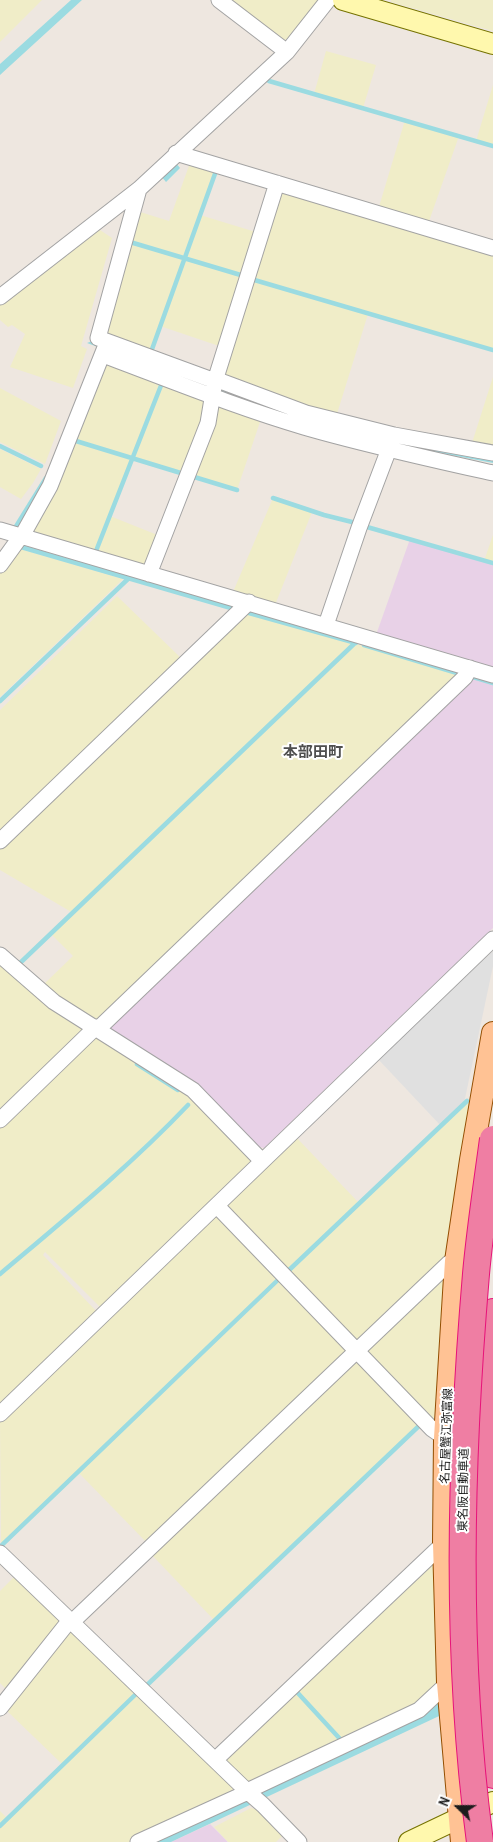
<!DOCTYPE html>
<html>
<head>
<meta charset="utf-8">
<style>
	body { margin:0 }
	#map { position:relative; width:493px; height:1842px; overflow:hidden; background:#eee7e0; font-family:"Archivo Narrow",sans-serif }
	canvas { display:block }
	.north { position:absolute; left:433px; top:1782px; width:50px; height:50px; -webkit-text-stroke:4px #fff; paint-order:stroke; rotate:292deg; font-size:14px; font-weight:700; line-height:20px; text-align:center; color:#1c1c1c }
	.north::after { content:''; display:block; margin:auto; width:18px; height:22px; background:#1c1c1c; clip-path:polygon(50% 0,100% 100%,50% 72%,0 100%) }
</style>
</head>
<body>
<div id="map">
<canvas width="493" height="1842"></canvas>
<div class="north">N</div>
</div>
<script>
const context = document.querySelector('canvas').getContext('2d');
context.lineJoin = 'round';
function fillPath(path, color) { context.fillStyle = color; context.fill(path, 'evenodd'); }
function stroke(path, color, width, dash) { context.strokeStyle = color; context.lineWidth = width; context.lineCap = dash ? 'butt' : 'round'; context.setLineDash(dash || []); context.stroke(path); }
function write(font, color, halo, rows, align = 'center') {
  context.font = font + ' "Archivo Narrow","Noto Sans JP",sans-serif'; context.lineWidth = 4; context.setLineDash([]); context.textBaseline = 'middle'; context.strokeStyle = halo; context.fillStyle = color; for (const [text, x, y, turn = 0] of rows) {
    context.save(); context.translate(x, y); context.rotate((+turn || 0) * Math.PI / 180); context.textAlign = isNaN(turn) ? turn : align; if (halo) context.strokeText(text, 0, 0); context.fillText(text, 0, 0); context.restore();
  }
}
fillPath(new Path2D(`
	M410 539 493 563V670L376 635Z
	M473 677 493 683V928L264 1148 256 1146 110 1030 109 1024Z
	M210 1824 228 1842H171Z`), '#e8d1e7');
fillPath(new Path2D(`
	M0 0H42L0 42Z
	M225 0H319L288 40 274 38Z
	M391 0H493V31L391 2Z
	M326 51 376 65 363 108 314 94Z
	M493 85V146L476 141Z
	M405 120 459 136 428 224 378 210Z
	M190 163 216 171 200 215 259 233 222 347 160 326 149 352 104 335 137 211 169 221Z
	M279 191 493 254V350L368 314 336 417 220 375Z
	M97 228 112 238 81 346 87 349 73 388 10 367 25 334 12 325 8 327 0 320V301Z
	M104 362 209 398 185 473 133 458 110 516 160 536 148 566 27 534Z
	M493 377V450L471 446Z
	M0 388 61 421 45 464 0 442Z
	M214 401 261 419 237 490 191 476Z
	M0 449 41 469 33 483 21 499 0 487Z
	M273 498 312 512 275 605 233 592Z
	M493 535V563L484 561Z
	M21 549 123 579 0 697V573L15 552Z
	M117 596 182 659 0 837V710Z
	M249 613 457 673 458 678 100 1021H93L42 986 73 956 51 934 73 913 0 870V847Z
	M0 961 88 1031 0 1117Z
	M90 1037H96L192 1099 254 1161 102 1309 45 1252 43 1255 98 1313 0 1405V1125Z
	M470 1099 448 1258 357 1343 225 1209 226 1202 295 1136 359 1203Z
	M216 1214 349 1347 347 1356 149 1545 78 1472 1 1546 0 1421Z
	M446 1270 434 1422 363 1354Z
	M353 1357 421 1424 215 1621 149 1552Z
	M434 1556 436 1686 418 1707 247 1785 222 1760Z
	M16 1575 59 1619 60 1627 10 1693 0 1683V1591Z
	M74 1629 234 1786 229 1797 129 1842H0V1811L7 1818 63 1765 4 1708 64 1633Z
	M251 1808 262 1811 283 1835 276 1842H228L214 1827Z`), '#f0edc8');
fillPath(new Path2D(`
	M493 951V966L464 1103 441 1126 377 1058Z`), '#e0e0e0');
fillPath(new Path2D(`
	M71 0H82L0 75V64Z
	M176 163 180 168 166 182 161 176Z
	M92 341 305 416 493 458V463L388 443 275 412 87 343Z
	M493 1674V1692L437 1717 171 1842H151Z`), '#9bdbe1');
stroke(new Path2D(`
	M269 81 493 146
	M130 242 244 276
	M251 279 493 350
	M151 352 216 171
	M76 441 184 474
	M0 446 41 466
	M191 476 237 490
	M273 498 324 515 356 523
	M367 527 493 563
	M15 528 46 478
	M21 547 231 608
	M96 551 162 383
	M249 613 356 643
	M364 645 457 673
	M473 677 493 683
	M0 701 129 578
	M19 964 356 642
	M137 1064 178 1090
	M287 1272 467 1101
	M0 1274C64 1220 130 1166 188 1105
	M1 1546 281 1277
	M146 1686 421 1424
	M296 1691 341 1740
	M0 1826 137 1693`), '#9bdbe1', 4.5);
const street = new Path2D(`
	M219 0 287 52
	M176 153 493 248
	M139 189 98 338 215 381
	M0 297 139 189 287 52 328 0
	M103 355C170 380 236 407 304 427 366 445 430 459 493 473
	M215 379 306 413 394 435 493 453
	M0 530 493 675
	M22 536 50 486 106 345
	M0 565 21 536
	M149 574 208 423 215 381 277 183
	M326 625 359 528 392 441
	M0 841 249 602
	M0 955 54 1002 193 1090 262 1161
	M98 1029 465 677 470 668
	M0 1120 96 1027
	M217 1206 432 1429 445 1438
	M0 1414 493 939
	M0 1553 247 1791 263 1805 299 1842
	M72 1622 449 1263 456 1261
	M0 1708 70 1620
	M215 1760 444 1543
	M247 1791 419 1710 448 1683
	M138 1842 248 1792`);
const secondary = new Path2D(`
	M343 0 493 44
	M409 1842 493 1802`);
const primary = new Path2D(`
	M462 1842 448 1683 444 1543 445 1438 456 1261 471 1160 493 1033`);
const highway = new Path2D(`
	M493 1312C488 1393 481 1474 482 1555 482 1628 486 1702 493 1775`);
stroke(street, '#a3a3a3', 17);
stroke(secondary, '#757200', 22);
stroke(primary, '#934e00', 24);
stroke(highway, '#e71279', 28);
stroke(street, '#fff', 15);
stroke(secondary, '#fff8ad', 20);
stroke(primary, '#ffc294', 22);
stroke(highway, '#ef7ea3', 26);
const highwayBridge = new Path2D(`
	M480 1842C455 1654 460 1462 476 1274 480 1229 487 1184 493 1139`);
stroke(highwayBridge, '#e71279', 28, []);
stroke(highwayBridge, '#ef7ea3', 26);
write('12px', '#1c1c1c', '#fff', [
	["名古屋蟹江弥富線",447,1436,-88],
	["東名阪自動車道",464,1490,-89]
]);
write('bold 15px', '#4f4f4f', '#fff', [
	["本部田町",313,753]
]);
</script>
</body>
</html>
